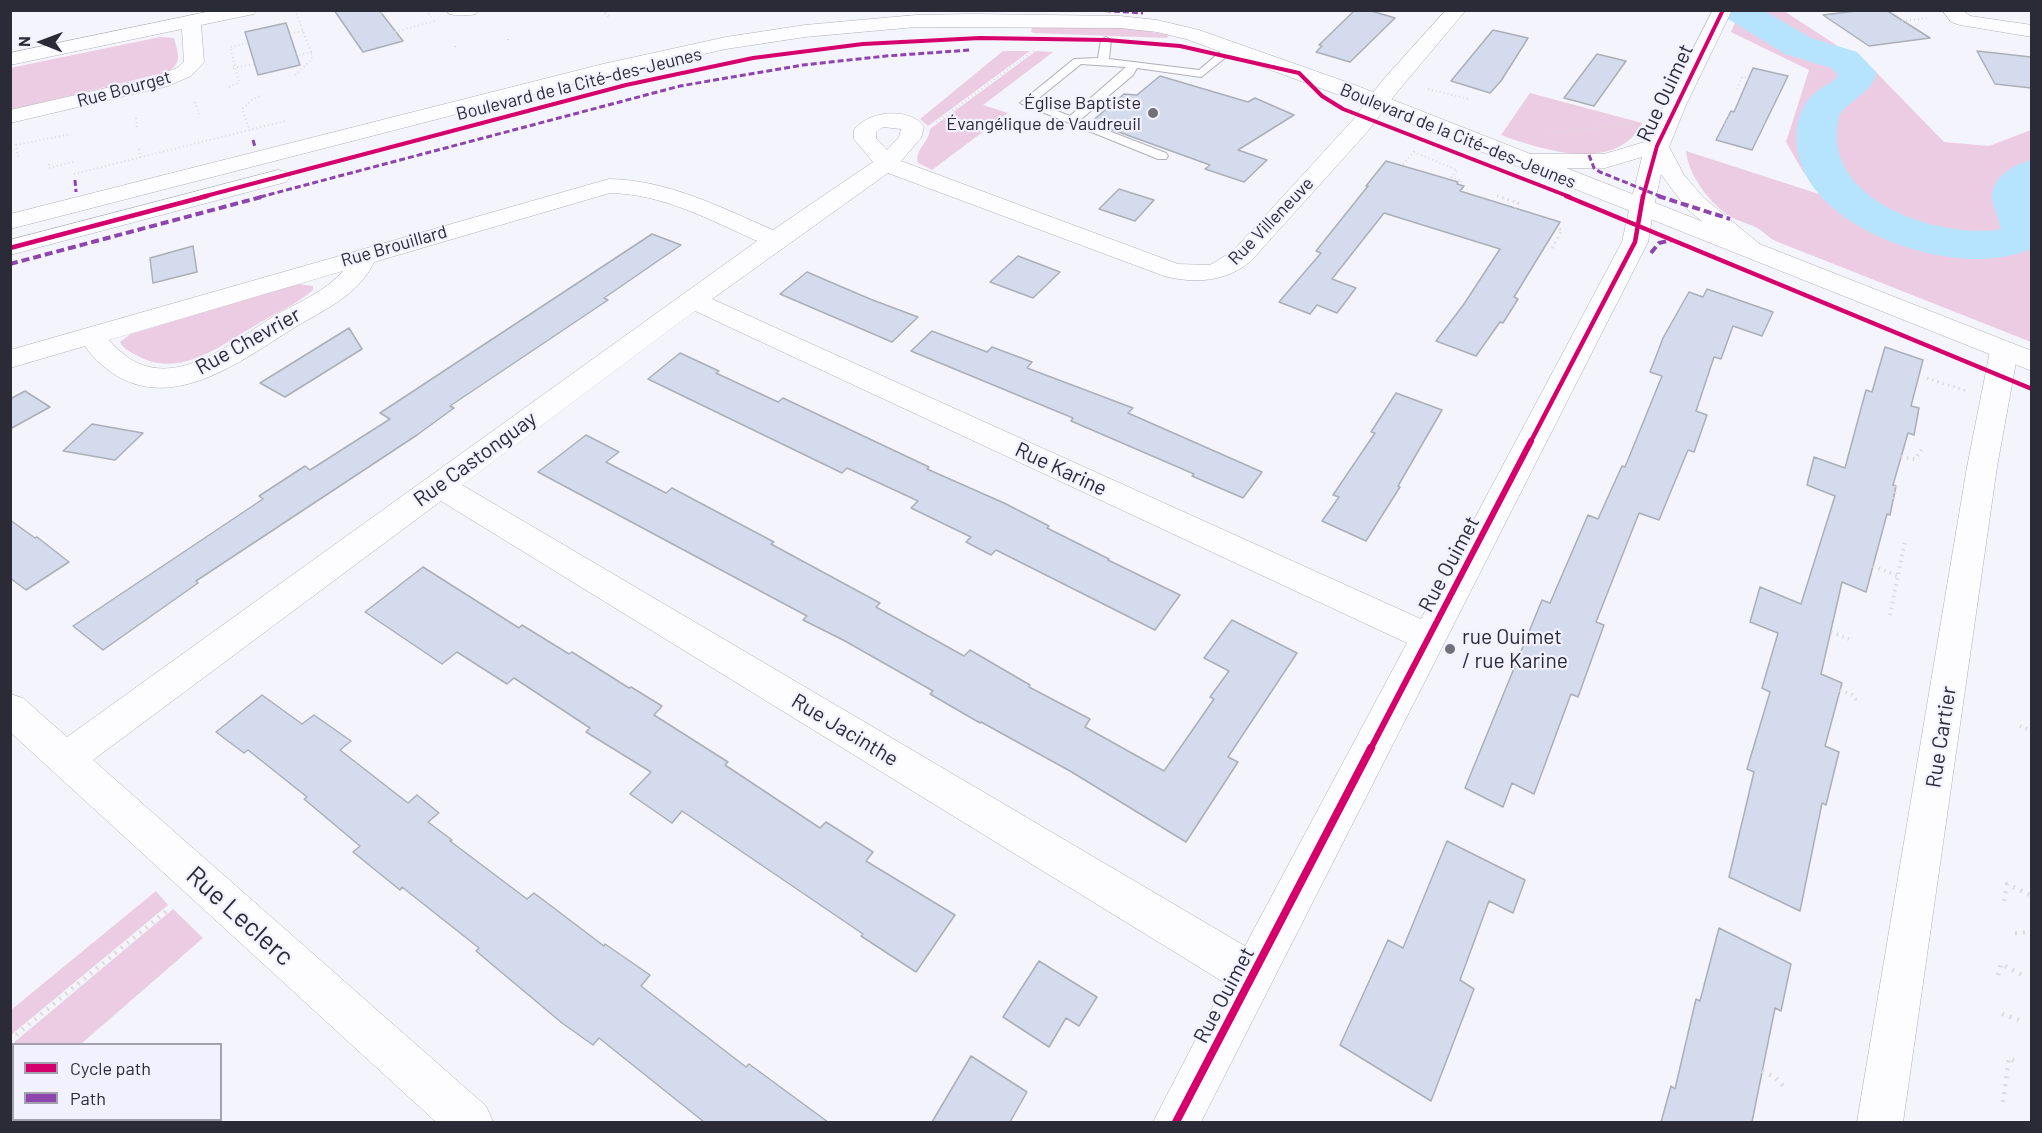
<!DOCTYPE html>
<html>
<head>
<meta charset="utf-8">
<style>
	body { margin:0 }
	#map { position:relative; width:2042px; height:1133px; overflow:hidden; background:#f4f4fc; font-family:Barlow,sans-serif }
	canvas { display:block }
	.frame { position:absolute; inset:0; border:12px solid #2b2a37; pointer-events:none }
	.legend { position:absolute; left:12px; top:1043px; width:210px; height:78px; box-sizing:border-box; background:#f1f1ff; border:2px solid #a2a1af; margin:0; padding:8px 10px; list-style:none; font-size:18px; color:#2b2a37 }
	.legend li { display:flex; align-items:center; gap:12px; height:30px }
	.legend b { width:30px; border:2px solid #a2a1af }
	.north { position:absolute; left:12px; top:12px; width:60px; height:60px; -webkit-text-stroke:4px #f1f1ff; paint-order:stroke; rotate:271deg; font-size:16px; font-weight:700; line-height:24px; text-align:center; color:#2b2a37 }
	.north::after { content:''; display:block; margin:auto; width:21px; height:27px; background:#2b2a37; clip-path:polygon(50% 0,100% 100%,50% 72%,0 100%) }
</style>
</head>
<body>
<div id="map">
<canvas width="2042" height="1133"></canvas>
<div class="frame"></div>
<ul class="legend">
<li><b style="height:8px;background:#d6006c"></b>Cycle path</li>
<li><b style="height:8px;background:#8e44ad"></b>Path</li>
</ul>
<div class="north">N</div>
</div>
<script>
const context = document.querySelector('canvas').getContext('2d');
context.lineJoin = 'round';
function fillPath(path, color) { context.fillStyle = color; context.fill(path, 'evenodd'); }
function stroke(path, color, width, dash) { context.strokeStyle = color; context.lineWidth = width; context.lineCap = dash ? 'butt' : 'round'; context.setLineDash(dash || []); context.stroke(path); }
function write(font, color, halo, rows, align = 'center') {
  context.font = font + ' Barlow,sans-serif'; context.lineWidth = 4.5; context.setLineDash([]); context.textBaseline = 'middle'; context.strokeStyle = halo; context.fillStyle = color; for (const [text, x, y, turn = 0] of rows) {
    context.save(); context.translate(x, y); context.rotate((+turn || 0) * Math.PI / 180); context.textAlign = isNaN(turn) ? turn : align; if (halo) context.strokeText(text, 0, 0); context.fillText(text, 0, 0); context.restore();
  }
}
fillPath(new Path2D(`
	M1740 11H1784L1873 69 1944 142 1989 146 2031 130V342L1778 242C1770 239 1766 234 1759 229 1751 224 1741 222 1733 218 1711 206 1688 175 1686 151L1822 195 1802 170 1786 142 1809 70 1731 32Z
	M1032 27 1128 28 1169 35 1167 38 1034 33 1031 32Z
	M160 37 174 38C178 54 183 63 167 72L11 110 10 68Z
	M1003 51H1030L928 126 920 119Z
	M1036 51 1053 52 983 105 1008 113 932 170 918 163C914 150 929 143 930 129Z
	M1530 93 1642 123C1617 174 1542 150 1501 135Z
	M298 284 313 286V290C298 303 278 312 261 322 224 343 181 380 138 356 131 352 124 350 120 342L131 334Z
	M156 891 168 905 11 1035V1010Z
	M173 909 203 938 81 1044H14L13 1104 11 1106V1045Z`), '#eccce2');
fillPath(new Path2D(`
	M1720 10H1763L1811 38 1857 52 1877 73C1868 99 1842 101 1838 121 1823 201 1936 237 1997 230L2001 228C1999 219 1992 206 1992 196 1993 176 2015 164 2032 160V249C2016 255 1999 258 1982 259 1912 262 1781 212 1798 122 1800 109 1810 96 1820 89 1827 84 1834 82 1838 75L1831 68 1785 54 1725 17Z`), '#b6e4fe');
const building = new Path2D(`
	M334 10H379L403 41 363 52Z
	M1355 10H1368L1395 18 1350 62 1316 52 1322 46 1319 45Z
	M1864 10H1886L1930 38 1869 46 1823 15Z
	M286 23 300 65 258 75 245 32Z
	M1493 30 1528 38 1501 81 1490 93 1451 81Z
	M1977 51 2031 57V88L1995 84Z
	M1597 54 1626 61 1594 106 1564 98Z
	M1753 68 1788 76 1752 150 1716 140 1731 111 1734 112Z
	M1160 76 1248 102 1255 98 1294 115 1238 150 1267 160 1244 182 1205 169 1210 165 1091 122 1124 94 1137 95Z
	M1386 161 1458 182 1457 184 1464 186 1460 191 1560 222 1514 297 1518 299 1503 323 1500 322 1476 356 1436 341 1464 304 1500 249 1384 213 1332 279 1356 288 1337 313 1317 305 1310 314 1279 302 1321 253 1316 251 1368 186H1366Z
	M1119 189 1154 200 1135 221 1099 209Z
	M652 234 681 245 604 298 608 300 450 406 454 408 417 435 196 581 198 583 103 650 73 626 263 499 259 496 305 466 310 470 390 419 380 413Z
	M193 246 197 272 153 283 150 258Z
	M1018 256 1060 272 1033 298 990 282Z
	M807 272 870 299 918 317 892 342 780 294Z
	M1707 289 1773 312 1762 336 1733 326 1721 359 1714 357 1696 411 1707 415 1694 452 1688 450 1659 520 1639 513 1596 622 1604 625 1578 697 1571 694 1534 794 1512 783 1503 807 1465 788 1542 600 1550 603 1588 515 1598 519 1622 466 1625 467 1662 376 1650 372 1663 338 1689 292 1703 297Z
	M349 328 362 349 285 397 260 383Z
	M932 331 987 352 992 347 1032 362 1027 368 1133 408 1128 413 1262 472 1243 498 1192 476 1194 474 1071 421 1073 418 911 351Z
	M1885 347 1923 360 1911 406 1919 408 1914 435 1908 433 1893 485 1896 486 1890 515 1887 514 1866 592 1842 582 1821 674 1842 683 1825 746 1839 752 1826 805 1822 803 1800 911 1729 877 1754 772 1747 769 1770 692 1762 688 1778 633 1750 622 1760 587 1801 604 1835 496 1807 485 1814 457 1845 468 1866 390 1872 392Z
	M680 353 719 371 716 373 778 402 783 398 929 467 927 469 1004 503 1049 526 1047 528 1109 559 1108 560 1180 595 1155 630 996 550 991 555 966 542 971 537 911 508 918 501 847 468 842 473 648 379Z
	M25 391 50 407 10 429V399Z
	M1396 393 1442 410 1398 486 1400 487 1366 541 1322 521 1339 497 1333 495 1375 433 1371 432Z
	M92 424 143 433 115 460 63 451Z
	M586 435 619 452 606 462 666 493 672 488 774 542 771 544 880 603 876 607 964 656 970 650 1030 685 1029 687 1090 719 1085 727 1164 771 1214 699 1210 697 1229 671 1204 658 1232 620 1297 653 1228 757 1238 762 1186 842 1070 771 981 722 980 723 930 694 933 691 845 641 803 620 807 616 538 472Z
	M10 520 35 538 37 537 69 562 26 590 10 578Z
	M423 567 519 628 522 625 569 654 572 652 629 688 631 687 662 706 654 715 728 762 725 765 820 828 826 822 873 852 866 861 955 915 916 972 861 936 863 934 682 811 672 823 630 794 651 772 586 732 590 728 514 678 507 684 457 652 442 664 365 612Z
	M262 695 302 724 314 715 351 741 340 750 408 803 417 795 439 813 428 822 452 840 450 841 527 899 534 893 604 946 605 944 650 975 641 986 746 1067 749 1064 828 1122H704L599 1038 593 1045 562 1023 476 951 479 948 402 887 400 890 353 852 360 846 304 799 307 797 248 750 244 753 216 732Z
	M1447 841 1525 880 1513 913 1489 901 1460 980 1474 989 1431 1101 1340 1045 1388 940 1403 948Z
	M1719 928 1791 964 1781 1011 1775 1008 1752 1122H1661L1671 1086 1675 1089 1696 999 1700 1001Z
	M1039 961 1097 997 1079 1026 1066 1018 1049 1047 1003 1017Z
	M971 1056 1027 1092 1010 1122H932Z`);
fillPath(building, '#d4dbec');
stroke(building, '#abafb8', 1.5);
const service = new Path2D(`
	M1106 37 1111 40 1109 59 1199 70 1220 52 1224 51 1230 54 1201 77 1137 68 1133 75 1080 120 1166 153 1168 156 1166 159H1158L1020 103 1074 59 1098 58 1101 40ZM1081 64 1126 67 1070 116 1034 102Z`);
const minor = new Path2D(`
	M216 10H256L254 14 201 25 204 62 191 76 168 86 10 123V110L154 77 177 68 184 61 182 29 10 65V53Z
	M447 10H478L476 14C467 16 458 16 449 14Z
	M1446 10H1466L1398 91 1368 131 1251 261C1226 282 1195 284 1164 276L888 173 712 299 1421 619 1622 242 1630 206 1633 201 1642 199 1651 201 1654 206 1648 242 1201 1122H1153L1225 983 441 501 93 760 486 1106 493 1122H436L10 732V694L23 698 67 737 757 241C710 220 663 194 610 193L374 262C358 296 325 309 294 328 242 360 172 415 111 372 100 364 92 357 85 346L10 368V350L609 179C668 180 720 207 773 230L873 162 854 139V130C867 111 910 106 924 127L921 138 901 161 1178 264 1210 265 1233 251 1352 121 1382 81ZM883 127 901 129 899 137 887 150 876 138V132ZM343 271C325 292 297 303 274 316 234 341 177 390 129 358 121 352 114 347 109 340ZM695 311 1407 643 1245 946 462 485Z
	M1942 10H1962L1970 16 2032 25V37L1960 25 1951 22Z
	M2004 342 2014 345 2018 351 1997 467 1903 1122H1857L1967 467 1990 351 1994 345Z`);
const tertiary = new Path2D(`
	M1713 10H1732L1686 105 1669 147 1684 175 1704 198 1762 246 1766 251 1762 256 1753 259 1744 256 1686 208 1661 174 1654 206 1651 211 1642 213 1633 211 1630 206 1642 157 1605 168H1526L1518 166 1514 161 1518 156 1526 154H1604L1648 141 1664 105Z`);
const secondary = new Path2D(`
	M972 14 1120 16 1157 20 1199 30 1355 85 2032 351V371L1339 95 1186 39 1157 32 1120 28 916 27 805 37 726 49 605 76 10 229V214L603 64 726 37 805 25 916 15Z
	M278 170 286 172 290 177 286 182 10 255V240Z`);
stroke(service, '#b0b0b9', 2);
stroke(minor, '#b0b0b9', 1);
stroke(tertiary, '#b0b0b9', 1);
stroke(secondary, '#b0b0b9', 1);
stroke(new Path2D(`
	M295 10 311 52 297 56
	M426 10 431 17
	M381 13 392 10
	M605 13 609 17
	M1902 21 1928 18
	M395 32 435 21
	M290 34 303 31
	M508 39V42
	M455 47 456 44
	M233 68 255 64
	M295 75 312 59 311 52
	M229 87 239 82 230 47 248 43
	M1428 89 1469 99
	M1737 89 1742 77 1749 78
	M195 102 199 114
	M136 118 137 128
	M936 122 1035 50
	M1724 124 1729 114
	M250 131 242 109 253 99 262 95
	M1549 134 1636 123
	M139 149 140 158
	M18 157 16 145 71 134
	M49 164V168L73 162
	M1403 164 1414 152 1457 170 1450 179
	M74 174 285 121
	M1451 177 1462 181 1460 184
	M1497 196 1501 197`), '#dcdcde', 2, [1, 3]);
stroke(new Path2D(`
	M1497 196 1518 203 1515 208
	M1552 248 1562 230 1558 229
	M1927 378 1966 391`), '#dcdcde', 3, [1.5, 4]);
stroke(new Path2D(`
	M1901 457 1915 459 1924 446
	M1893 499 1897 483
	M1873 566 1898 576
	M1890 615 1905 541
	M1831 632 1849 639
	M1840 690 1852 695 1858 702
	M2020 726 2032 731`), '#dcdcde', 4, [1.5, 4.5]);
stroke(new Path2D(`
	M2004 901 2007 884 2032 896
	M2015 933 2031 932
	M1998 975 2001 964 2026 977
	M2002 1014 2022 1021
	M10 1040 170 908
	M1762 1071 1775 1077 1783 1086
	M2003 1102 2009 1058 2018 1063`), '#dcdcde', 4.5, [2, 6]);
fillPath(service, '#fdfdff');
fillPath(minor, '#fdfdff');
fillPath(tertiary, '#fdfdff');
fillPath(secondary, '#fdfdff');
stroke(new Path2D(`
	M1096 10 1143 13
	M253 140 255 147
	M1589 155 1594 168 1600 172 1662 197
	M75 180 76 192
	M260 197 680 86 803 65 886 56 970 50`), '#8e44ad', 3, [6, 3]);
stroke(new Path2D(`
	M1658 196 1730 219
	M1651 253 1659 243 1672 240
	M10 264 265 196`), '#8e44ad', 4, [8, 4]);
stroke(new Path2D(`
	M202 197 626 85 753 58 863 44 980 38 1106 40 1180 46 1299 73 1322 96 1343 109 1570 197
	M1643 197 1657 146 1723 10`), '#d6006c', 4);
stroke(new Path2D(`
	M1566 196 2032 389
	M10 248 207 196
	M1530 443 1635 242 1643 196`), '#d6006c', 4.5);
stroke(new Path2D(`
	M1370 750 1531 441`), '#d6006c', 6);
stroke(new Path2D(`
	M1176 1122 1371 748`), '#d6006c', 8);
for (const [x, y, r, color] of [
	[1153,113,6,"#71717c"],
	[1450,649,6,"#71717c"]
]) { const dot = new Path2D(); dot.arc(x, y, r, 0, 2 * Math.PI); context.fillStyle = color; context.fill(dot); stroke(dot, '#f1f1ff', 2); }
write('18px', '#2b2a37', '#f1f1ff', [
	["Boulevard de la Cité-des-Jeunes",579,84,-14],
	["Rue Bourget",124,89,-15],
	["Boulevard de la Cité-des-Jeunes",1458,136,22],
	["Rue Villeneuve",1271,221,-46],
	["Rue Brouillard",394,246,-16]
]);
write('18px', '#2b2a37', '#f1f1ff', [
	["Église Baptiste",1141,103],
	["Évangélique de Vaudreuil",1141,124]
], 'right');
write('21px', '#2b2a37', '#f1f1ff', [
	["Rue Ouimet",1665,93,-65],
	["Rue Chevrier",248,341,-29],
	["Rue Castonguay",475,459,-36],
	["Rue Karine",1061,469,25],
	["Rue Ouimet",1449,564,-62],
	["Rue Jacinthe",845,730,31],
	["Rue Cartier",1941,737,-81],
	["Rue Ouimet",1224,995,-62]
]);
write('21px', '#2b2a37', '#f1f1ff', [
	["rue Ouimet",1462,637],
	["/ rue Karine",1462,661]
], 'left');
write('26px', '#2b2a37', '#f1f1ff', [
	["Rue Leclerc",240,916,42]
]);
</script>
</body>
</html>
